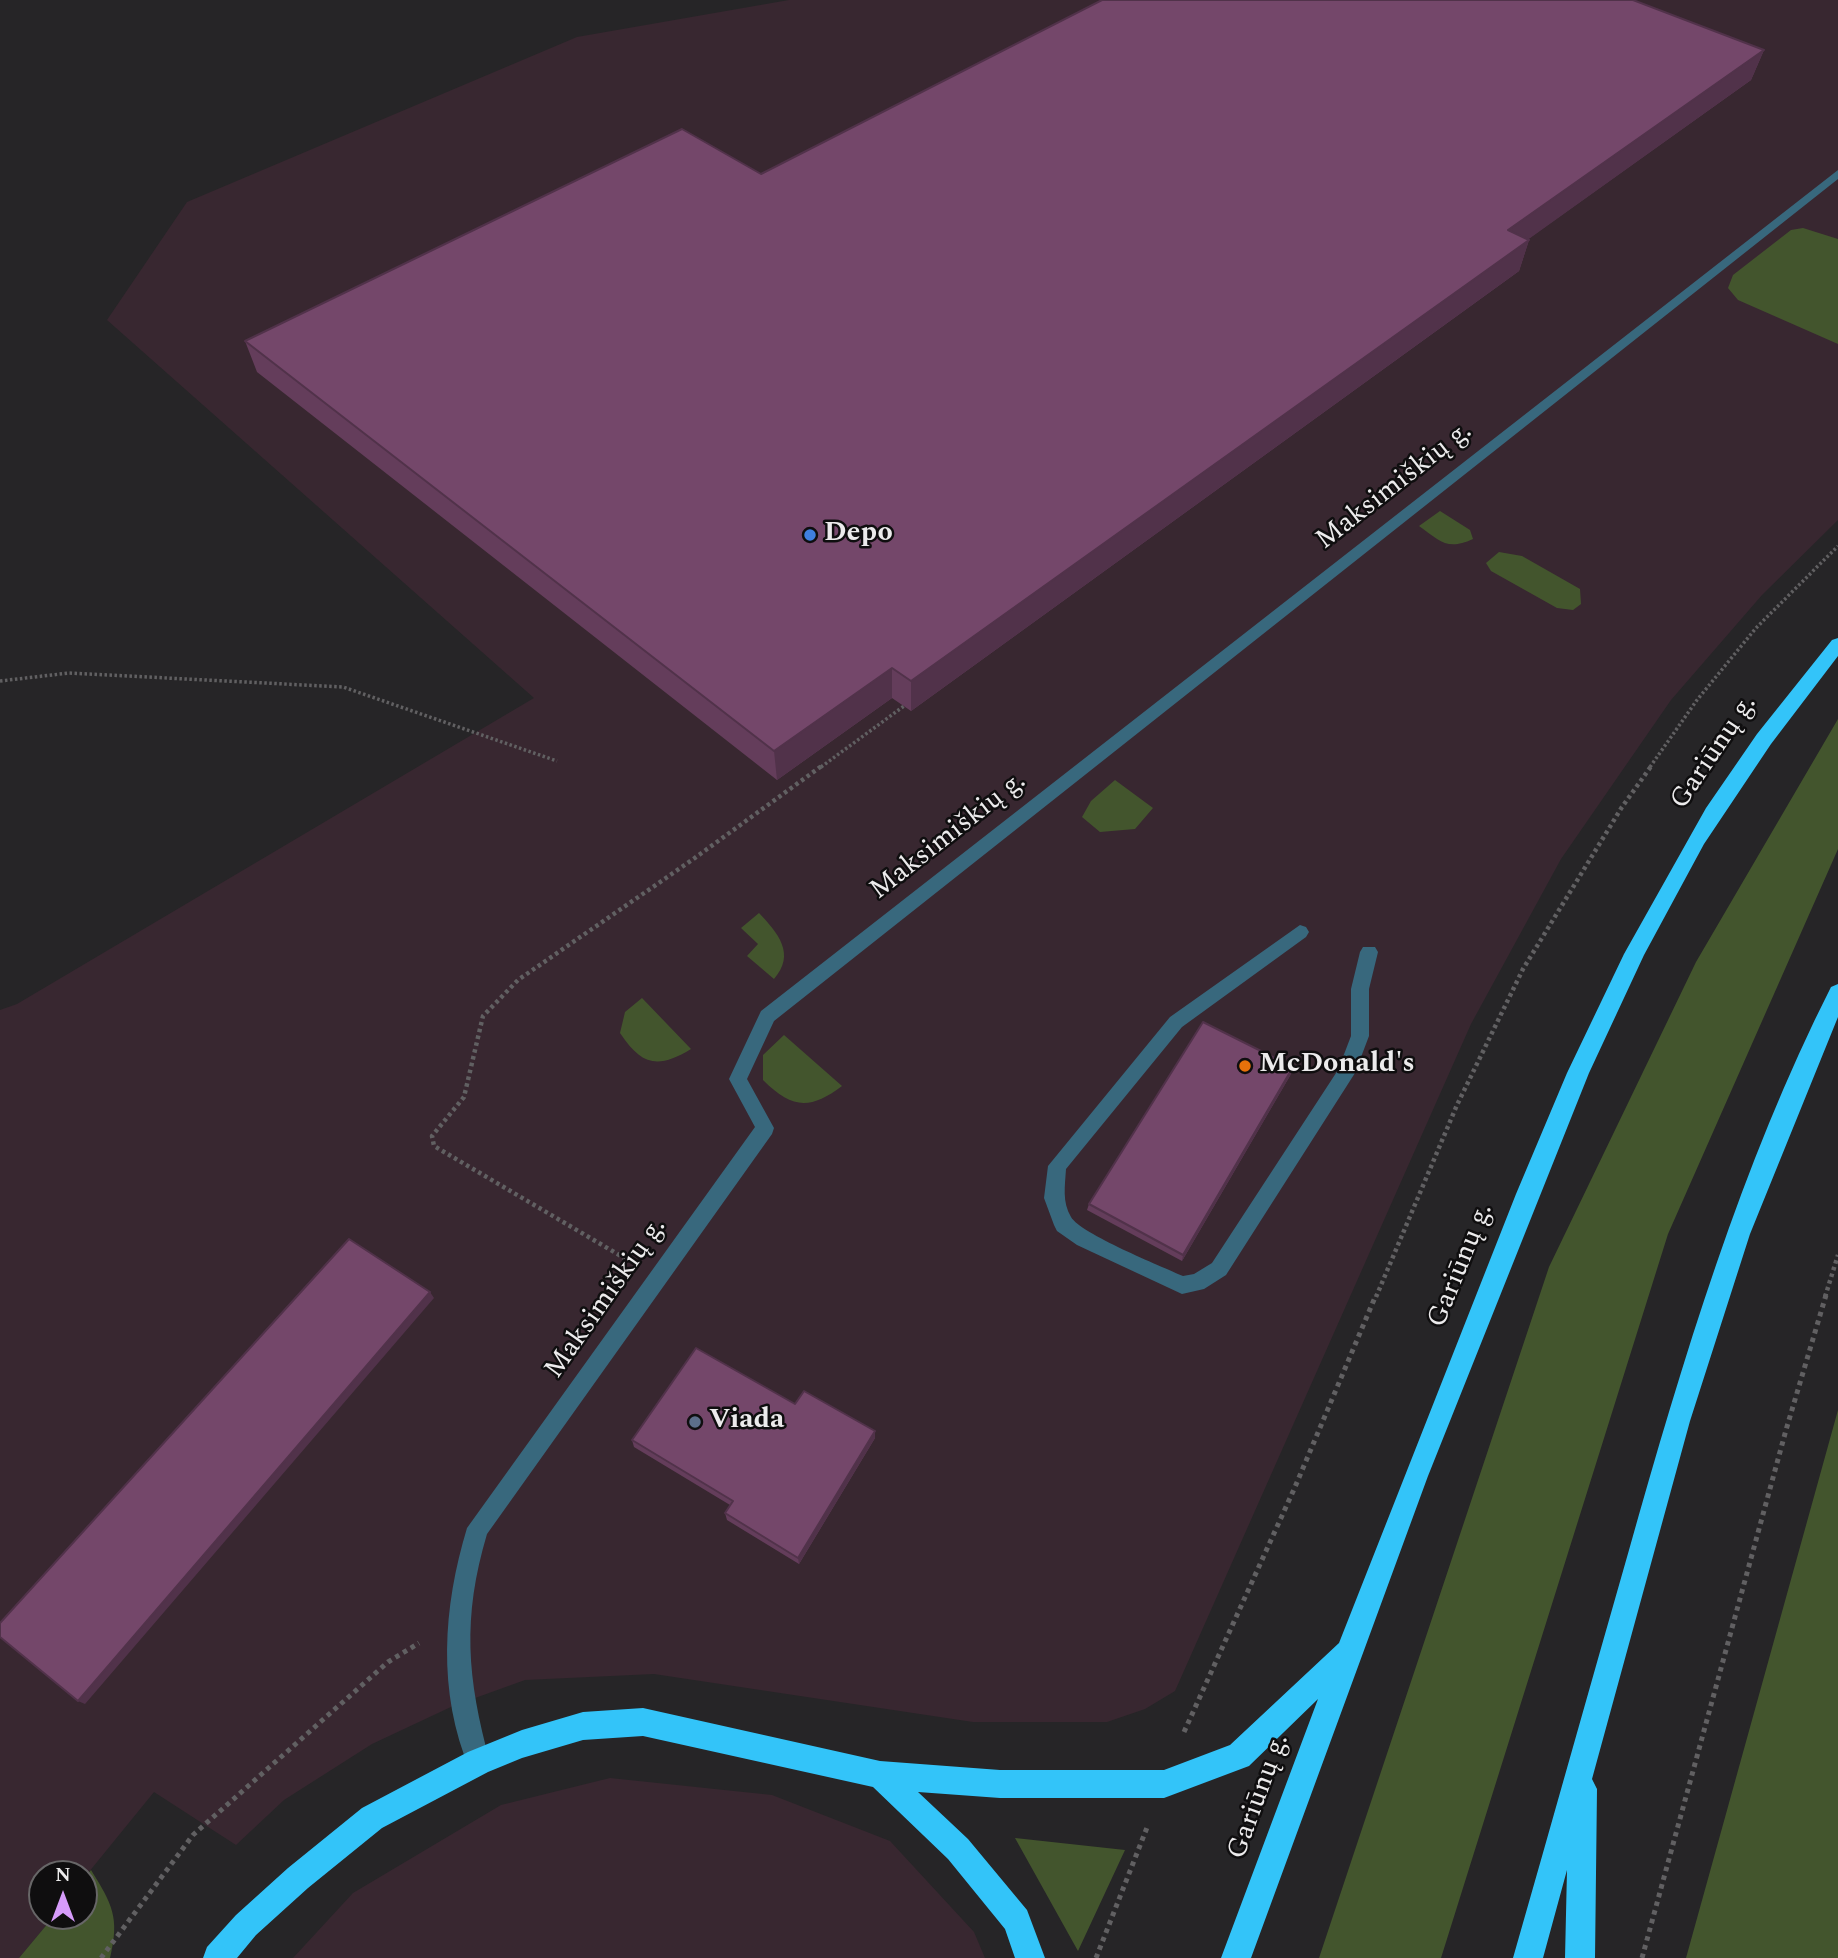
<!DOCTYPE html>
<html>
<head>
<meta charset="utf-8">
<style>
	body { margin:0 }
	#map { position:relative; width:1838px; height:1958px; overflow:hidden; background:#262527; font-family:Spectral,serif }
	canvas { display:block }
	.north { position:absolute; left:28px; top:1860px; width:70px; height:70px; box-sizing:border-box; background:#0f0e0f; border:2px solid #676667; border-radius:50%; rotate:0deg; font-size:19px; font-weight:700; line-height:28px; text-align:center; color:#ecebec }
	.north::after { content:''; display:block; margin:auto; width:24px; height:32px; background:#d69bfa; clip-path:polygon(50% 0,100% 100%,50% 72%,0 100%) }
</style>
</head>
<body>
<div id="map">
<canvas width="1838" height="1958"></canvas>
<div class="north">N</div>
</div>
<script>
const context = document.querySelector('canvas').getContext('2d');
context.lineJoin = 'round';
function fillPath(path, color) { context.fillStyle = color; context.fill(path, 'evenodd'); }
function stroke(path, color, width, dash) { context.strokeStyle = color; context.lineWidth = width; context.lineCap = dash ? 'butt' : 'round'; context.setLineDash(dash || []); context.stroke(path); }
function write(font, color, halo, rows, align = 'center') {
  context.font = font + ' Spectral,serif'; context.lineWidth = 5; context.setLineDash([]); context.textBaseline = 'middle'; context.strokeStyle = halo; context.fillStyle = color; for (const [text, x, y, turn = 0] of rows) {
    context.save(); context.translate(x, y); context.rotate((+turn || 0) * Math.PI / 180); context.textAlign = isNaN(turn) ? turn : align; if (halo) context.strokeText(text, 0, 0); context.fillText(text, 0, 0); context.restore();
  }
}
fillPath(new Path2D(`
	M789 0H1838V520L1762 595 1671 700 1561 859 1471 1024 1175 1691 1145 1709 1107 1722H973L654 1674 525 1680 453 1706 372 1744 284 1800 236 1845 154 1792 84 1878V1874H42V1916H54L19 1958H0V1010L17 1004 534 698 107 320 187 202 577 37Z
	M610 1778 772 1795 890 1841 974 1932 985 1958H293L353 1893 501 1805Z`), '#382730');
fillPath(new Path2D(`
	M1803 228 1838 239V344L1738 300 1728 288 1733 275 1791 230Z
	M1440 511 1470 530 1473 539C1447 551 1440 541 1419 526Z
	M1499 552 1522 556 1580 589 1581 604 1573 610 1557 608 1491 571 1486 563Z
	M1838 719V849L1668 1234 1441 1958H1319L1549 1267 1696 962Z
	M1115 780 1153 808 1135 829 1100 832 1082 817 1091 801Z
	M759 913C778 933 796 954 774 979L747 956 758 944 741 928Z
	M642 998 691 1049C658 1069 642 1066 620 1033L625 1012Z
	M784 1035 842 1086C810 1110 792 1109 763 1080V1055Z
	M1838 1410V1958H1686Z
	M1015 1838 1125 1850 1078 1951Z
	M91 1870C112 1904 120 1917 110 1958H19L54 1916H84V1878Z`), '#43552d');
stroke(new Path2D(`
	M0 681 69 673 343 687 557 761
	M821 767 904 706
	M1650 767 1697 700 1756 628 1838 546`), '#616062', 3.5, [2.5, 2.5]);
stroke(new Path2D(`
	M626 1259 434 1146 432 1136 464 1097 483 1016 518 980 692 860 823 765
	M1376 1297 1457 1105 1523 969 1622 807 1652 765
	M1825 1297 1838 1255`), '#616062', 4.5, [3.5, 3.5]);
stroke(new Path2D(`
	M1184 1732 1295 1487 1376 1295
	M101 1958 193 1835 388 1662 419 1643
	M1096 1958 1148 1825
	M1642 1958 1786 1430 1826 1295`), '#616062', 5, [4.5, 4.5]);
fillPath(new Path2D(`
	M1300 925 1306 927 1309 932 1306 937 1182 1027 1066 1169C1065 1186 1062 1202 1071 1217 1081 1234 1161 1266 1183 1276L1194 1274 1212 1263 1338 1070 1351 1036V989L1360 952 1363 947H1375L1378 952 1369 989V1036L1355 1073 1226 1275 1204 1289 1182 1294 1077 1245 1057 1231 1054 1225 1044 1198 1048 1166 1170 1017Z`), '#38687d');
fillPath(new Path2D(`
	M1838 170V179L774 1021 747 1079 774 1128 772 1134 487 1534C462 1618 467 1678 490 1762L486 1770 478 1774 470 1770C437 1692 443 1607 467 1528L755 1127 729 1079 761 1011Z`), '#38687d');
fillPath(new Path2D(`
	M1838 638V656L1771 744 1704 844 1644 955 1589 1073 1428 1476 1251 1958H1221L1318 1699 1249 1766 1164 1798H1000L918 1792 968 1839 1027 1910 1045 1958H1015L1005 1929 948 1859 873 1787 643 1736 583 1740 522 1758 488 1772 382 1828 308 1888 256 1935 237 1958H203L207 1947 236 1915 288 1868 362 1808 468 1752 522 1730 583 1712 643 1708 880 1761 1000 1770H1164L1230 1745 1339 1643 1516 1194 1567 1073 1624 954 1706 808 1757 734 1832 640Z
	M1838 984V1017L1750 1234 1690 1421 1592 1779 1597 1789 1595 1958H1565L1567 1870 1543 1958H1513C1552 1822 1590 1686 1629 1550 1683 1359 1741 1165 1831 987Z`), '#33c4f9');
fillPath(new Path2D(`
	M1764 50 1751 80 1528 239 1529 240 1519 271 911 711 892 698 777 780 257 372 245 341 761 174Z
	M1291 1074 1182 1261 1087 1210 1089 1204Z
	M795 1404 875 1438 799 1564 727 1520 725 1513 730 1505 634 1447 632 1440Z`), '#643d5b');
fillPath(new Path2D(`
	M1764 50 1751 80 1498 261 1508 230Z
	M1529 240 1519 271 911 711V681Z
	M892 668V698L777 780 774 751Z
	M1293 1067 1291 1074 1182 1261 1183 1255Z
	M430 1292 434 1298 85 1704 78 1701Z
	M875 1431V1438L799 1564 798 1558Z`), '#51324a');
const building = new Path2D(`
	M1102 0H1633L1764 50 1508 230 1529 240 911 681 892 668 774 751 245 341 682 129 761 174Z
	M1203 1022 1293 1067 1183 1255 1089 1204Z
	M349 1239 430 1292 78 1701 0 1637V1623Z
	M696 1348 795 1404 804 1391 875 1431 798 1558 725 1513 733 1501 632 1440Z`);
fillPath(building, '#74476a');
stroke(building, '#51324a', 2);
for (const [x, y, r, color] of [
	[810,535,7,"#3f7fe0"],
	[1245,1066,7,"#e8710a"],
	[695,1422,7,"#5c6f8a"]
]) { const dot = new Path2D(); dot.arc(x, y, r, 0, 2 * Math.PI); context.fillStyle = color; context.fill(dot); stroke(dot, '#0f0e0f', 2.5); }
write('28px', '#ecebec', '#0f0e0f', [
	["Maksimiškių g.",1395,487,-38],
	["Gariūnų g.",1715,753,-56],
	["Maksimiškių g.",949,837,-38],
	["Gariūnų g.",1462,1266,-68],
	["Maksimiškių g.",607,1299,-55],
	["Gariūnų g.",1260,1797,-70]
]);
write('bold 28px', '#ecebec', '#0f0e0f', [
	["Depo",824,535],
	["McDonald's",1259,1066],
	["Viada",709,1422]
], 'left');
</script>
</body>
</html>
